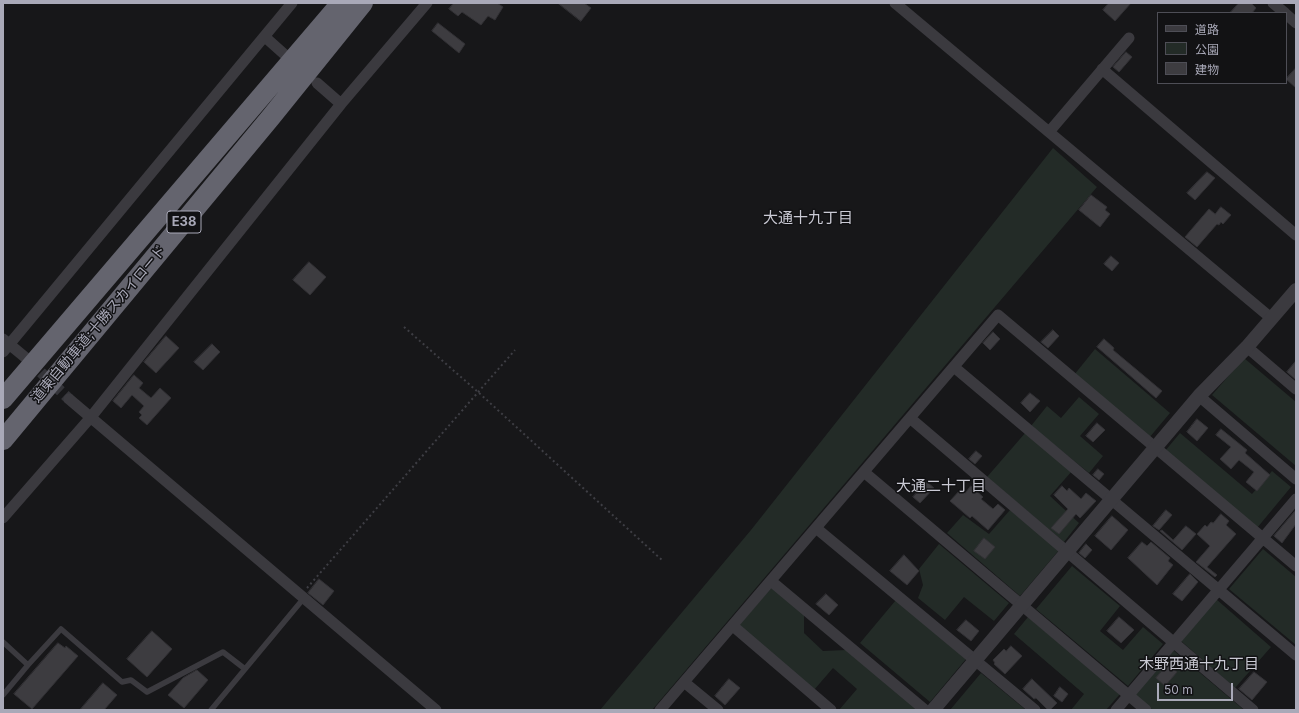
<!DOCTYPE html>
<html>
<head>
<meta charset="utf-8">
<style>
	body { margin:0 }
	#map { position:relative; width:1299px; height:713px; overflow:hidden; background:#171719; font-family:Inter,"Noto Sans JP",sans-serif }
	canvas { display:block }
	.frame { position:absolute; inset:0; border:4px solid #a9a9b8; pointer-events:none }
	.legend { position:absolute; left:1157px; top:12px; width:130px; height:72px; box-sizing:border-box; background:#121214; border:1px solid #4e4e56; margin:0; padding:5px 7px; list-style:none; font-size:12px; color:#a9a9b8 }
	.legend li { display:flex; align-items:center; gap:8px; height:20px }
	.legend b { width:20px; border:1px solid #4e4e56 }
	.scale { position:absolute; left:1157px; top:683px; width:76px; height:18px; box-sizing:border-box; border:2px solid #a9a9b8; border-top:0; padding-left:5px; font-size:12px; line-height:14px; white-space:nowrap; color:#a9a9b8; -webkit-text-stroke:3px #121214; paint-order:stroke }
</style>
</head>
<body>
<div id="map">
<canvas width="1299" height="713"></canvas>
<div class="frame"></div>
<ul class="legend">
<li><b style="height:5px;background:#3b3a3f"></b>道路</li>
<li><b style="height:11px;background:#232b27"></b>公園</li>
<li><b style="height:11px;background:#3d3c40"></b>建物</li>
</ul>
<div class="scale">50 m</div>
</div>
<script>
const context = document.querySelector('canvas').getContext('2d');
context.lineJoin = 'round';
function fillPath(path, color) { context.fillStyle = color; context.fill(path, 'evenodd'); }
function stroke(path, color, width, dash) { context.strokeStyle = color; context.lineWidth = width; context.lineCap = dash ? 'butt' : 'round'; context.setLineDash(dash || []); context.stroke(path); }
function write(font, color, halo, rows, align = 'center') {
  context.font = font + ' Inter,"Noto Sans JP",sans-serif'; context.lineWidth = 3; context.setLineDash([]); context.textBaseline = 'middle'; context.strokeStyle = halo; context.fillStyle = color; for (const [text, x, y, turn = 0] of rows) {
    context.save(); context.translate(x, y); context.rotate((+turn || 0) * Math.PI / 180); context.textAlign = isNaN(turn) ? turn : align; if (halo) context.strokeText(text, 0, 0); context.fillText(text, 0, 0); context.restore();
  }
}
fillPath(new Path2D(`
	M1053 148 1097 187 652 710H600L751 530Z
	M1095 349 1170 413 1149 438 1074 375Z
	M1244 358 1296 402V466L1212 395Z
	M1079 397 1099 414 1080 436 1103 456 1089 473 1031 426 1047 406 1061 418Z
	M1026 432 1072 471 1050 496 1079 523 1064 542 987 477Z
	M1180 433 1252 494 1272 471 1291 487 1257 528 1165 451Z
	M1010 510 1060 549 1020 596 947 533 963 515 989 534Z
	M939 544 1009 603 994 621 964 597 945 620 918 598 923 585 919 569Z
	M1263 549 1296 577V645L1229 589Z
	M1072 566 1120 606 1100 631 1123 650 1143 627 1163 644 1128 686 1036 609Z
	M773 586 804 613V633L823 651 846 650 918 710H839L857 689 833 668 814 690 739 625Z
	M1216 599 1271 647 1235 688 1181 641Z
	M896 600 966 659 930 702 860 643Z
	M1028 617 1120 694 1106 710H1071L1084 694 1014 634Z
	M1173 650 1244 710H1153L1135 695Z
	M981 673 1026 710H950Z`), '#232b27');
const building = new Path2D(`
	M454 3H497L503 7 495 20 488 16 481 25 462 12 458 16 449 9Z
	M558 3H584L591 8 581 21Z
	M1109 3H1131L1115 21 1103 10Z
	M1239 3H1251L1256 8 1252 13H1230Z
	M438 23 465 44 459 53 432 31Z
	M1126 52 1132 57 1119 72 1113 67Z
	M1296 68V88L1286 79Z
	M1207 172 1215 178 1195 200 1187 193Z
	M1091 195 1107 207 1105 210 1110 214 1100 227 1079 210Z
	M1221 207 1231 215 1223 224 1221 222 1219 225 1217 224 1197 247 1185 237 1209 209 1215 214Z
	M1111 256 1119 263 1112 271 1104 264Z
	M309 262 326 277 310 295 293 280Z
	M1053 330 1059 336 1048 348 1041 342Z
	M993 332 1000 339 990 350 983 343Z
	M166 336 179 348 156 373 144 362Z
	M1104 339 1114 348 1113 350 1162 391 1156 398 1097 347Z
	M212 344 220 352 203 370 194 362Z
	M1296 361V380L1287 372Z
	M134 375 143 383 139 388 151 398 160 388 171 398 147 425 139 418 142 415 139 412 144 406 132 395 121 408 113 401Z
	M1030 393 1040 401 1030 412 1021 403Z
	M1197 419 1208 428 1197 441 1187 432Z
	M1097 423 1105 430 1093 442 1086 436Z
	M1221 429 1247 450 1245 453 1270 475 1257 491 1246 482 1254 472 1239 460 1231 469 1220 459 1231 447 1216 435Z
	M976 451 982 456 975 464 969 459Z
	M1098 469 1104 474 1099 480 1093 475Z
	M927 482 934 488 920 503 913 497Z
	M971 486 983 497 981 499 993 509 998 504 1005 510 988 530 972 516 970 518 950 501 961 489 965 493Z
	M1062 486 1067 491 1069 488 1081 499 1086 493 1096 501 1080 518 1076 514 1059 534 1051 528 1068 509 1054 495Z
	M1166 510 1172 515 1159 530 1153 526Z
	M1296 510V524L1282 543 1274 536Z
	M1221 514 1229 521 1226 525 1236 534 1207 567 1217 575 1215 577 1196 562 1210 546 1197 534 1205 525 1207 527 1211 522 1213 523Z
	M1112 516 1128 530 1111 550 1095 536Z
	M1186 526 1196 534 1182 550 1160 531 1162 530 1173 540Z
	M984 538 995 547 985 559 974 551Z
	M1142 542 1147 546 1151 542 1170 558 1168 561 1173 565 1157 585 1128 558Z
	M1086 544 1092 550 1085 558 1079 553Z
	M904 555 919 571 907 585 890 571Z
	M1190 574 1198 582 1182 601 1173 594Z
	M319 579 334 591 323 605 308 593Z
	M826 594 838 605 829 615 816 604Z
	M1119 617 1134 630 1121 643 1107 631Z
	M966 620 979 631 971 641 957 630Z
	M152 631 172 649 147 677 127 659Z
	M58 643 65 648 66 646 78 656 32 709 14 694Z
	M1011 646 1022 656 1005 674 994 664 995 663 993 660 1004 649 1006 651Z
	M1168 664 1177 672 1165 686 1156 678Z
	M197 670 208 680 184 708 168 695 183 678Z
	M1254 672 1267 682 1252 700 1239 689Z
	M729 679 740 688 725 705 715 696Z
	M1032 679 1057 703 1050 710H1048L1036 698 1034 699 1023 689Z
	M103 683 117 695 104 710H80Z
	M1060 687 1068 694 1062 702 1054 696Z`);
fillPath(building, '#3d3c40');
stroke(building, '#323135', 1);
stroke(new Path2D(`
	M29 361 69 399`), '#343439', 11, [11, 5.5]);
stroke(new Path2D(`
	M404 327 478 392 663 561
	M307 588 515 350`), '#3e3e44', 2, [2, 3]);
stroke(new Path2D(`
	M3 642 28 665
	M3 695 28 665 61 629 122 682 131 680 147 692 223 652 245 669
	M211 710 304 598`), '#3b3a3f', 5.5);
stroke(new Path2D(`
	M895 3 1271 318
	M1273 3 1285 13
	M1286 14 1296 23
	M265 37 284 54
	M1102 69 1296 235
	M317 83 341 104
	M1049 132 1129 38
	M3 339 26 358
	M1247 347 1296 389
	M3 352 292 3
	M954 367 1296 655
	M1199 396 1296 479
	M69 399 436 710
	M910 418 1253 710
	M864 472 1146 710
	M3 518 91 417 341 104 427 3
	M816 528 1035 710
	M771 581 925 710
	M733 626 831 710
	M684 682 718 710
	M660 710 998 315 1296 566
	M1116 710 1296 499`), '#3b3a3f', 11);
stroke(new Path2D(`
	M933 710 1199 396 1247 347 1296 290`), '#3b3a3f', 14);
stroke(new Path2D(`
	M3 399 341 3
	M3 440 271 117 363 3`), '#64646e', 20);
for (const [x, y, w] of [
	[184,222,34]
]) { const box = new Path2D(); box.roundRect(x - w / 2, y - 11, w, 22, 3); context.fillStyle = '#121214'; context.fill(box); stroke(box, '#a9a9b8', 1); }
write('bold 13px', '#a9a9b8', null, [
	["E38",184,222]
]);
write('14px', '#a9a9b8', '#121214', [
	["道東自動車道;十勝スカイロード",99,324,-50]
]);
write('15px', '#cacad4', '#121214', [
	["大通十九丁目",808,218],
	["大通二十丁目",941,486],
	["木野西通十九丁目",1199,664]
]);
</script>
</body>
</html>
